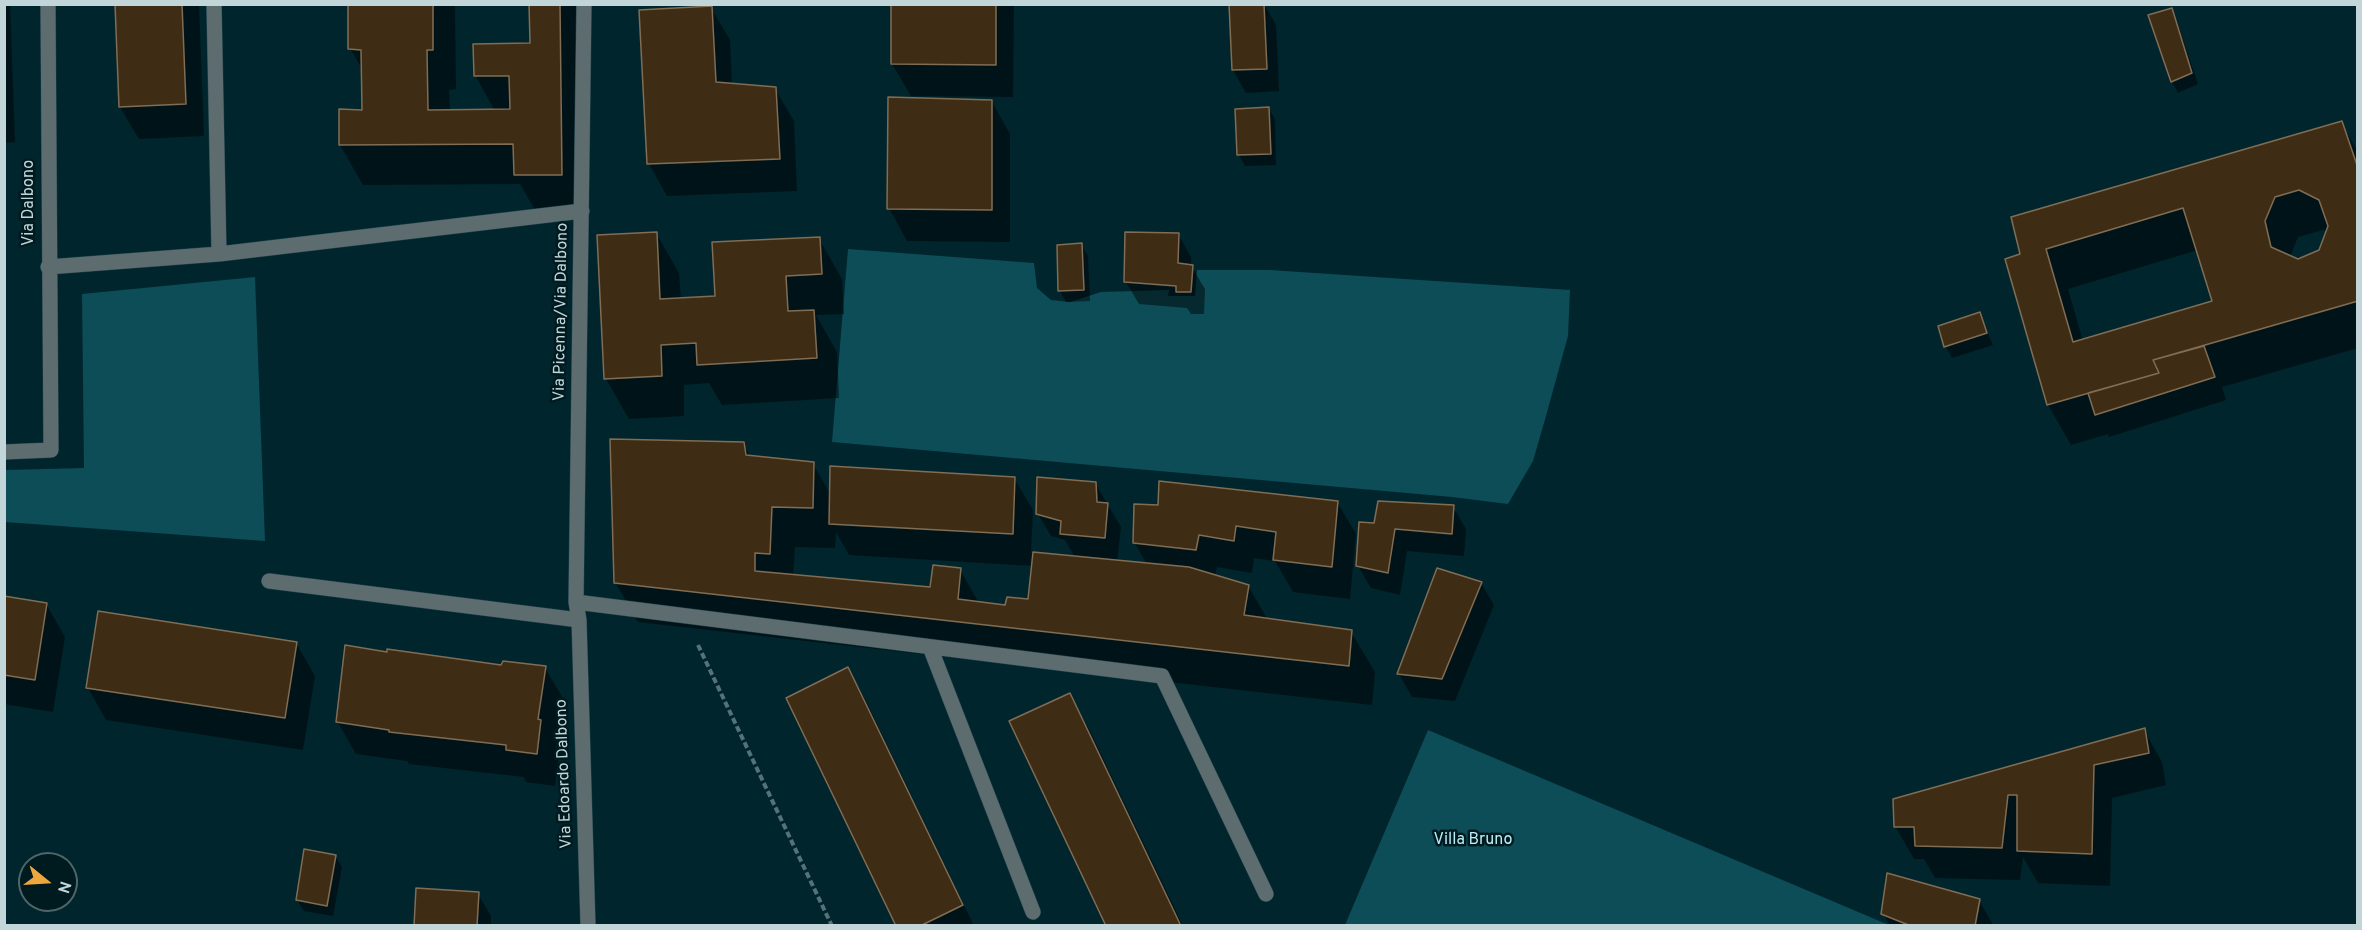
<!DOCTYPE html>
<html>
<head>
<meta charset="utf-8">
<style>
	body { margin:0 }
	#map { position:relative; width:2362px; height:930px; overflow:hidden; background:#00252d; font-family:Overpass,sans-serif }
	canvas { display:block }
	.frame { position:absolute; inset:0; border:6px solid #c2d6da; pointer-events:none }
	.north { position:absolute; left:18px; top:852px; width:60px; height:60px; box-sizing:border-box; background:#001b20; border:2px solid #4e666a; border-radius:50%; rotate:108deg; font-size:16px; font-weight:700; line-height:24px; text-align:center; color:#c2d6da }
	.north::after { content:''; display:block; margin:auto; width:21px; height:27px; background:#eea73d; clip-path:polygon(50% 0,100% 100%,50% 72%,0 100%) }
</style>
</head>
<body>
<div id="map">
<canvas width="2362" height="930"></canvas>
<div class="frame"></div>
<div class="north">N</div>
</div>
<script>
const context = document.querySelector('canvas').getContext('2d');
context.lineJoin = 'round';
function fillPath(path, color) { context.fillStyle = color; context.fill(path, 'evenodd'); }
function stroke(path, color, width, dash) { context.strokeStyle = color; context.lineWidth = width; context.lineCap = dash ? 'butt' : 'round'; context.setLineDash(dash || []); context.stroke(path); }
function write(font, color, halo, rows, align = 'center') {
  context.font = font + ' Overpass,sans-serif'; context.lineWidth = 5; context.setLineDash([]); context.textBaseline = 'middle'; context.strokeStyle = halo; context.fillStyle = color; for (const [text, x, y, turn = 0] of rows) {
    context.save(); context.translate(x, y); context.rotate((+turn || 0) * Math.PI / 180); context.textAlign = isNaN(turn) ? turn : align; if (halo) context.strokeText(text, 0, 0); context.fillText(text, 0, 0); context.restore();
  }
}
fillPath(new Path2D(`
	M848 249 1034 263 1037 288 1051 300 1070 302 1101 292 1169 290 1168 296H1195L1197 270H1270L1570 290 1568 336 1546 416 1533 461 1508 504 1452 497 832 442Z
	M255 277 265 541 5 522V470L84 468 82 294Z
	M1428 730 1870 917 1889 925H1345Z`), '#0c4d58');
fillPath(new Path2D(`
	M4 4H10L15 142 4 143Z
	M117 4H199L204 136 139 139 120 107Z
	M349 4H455L456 89 449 90 450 111H495L475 75 531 45 530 4H575L582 17 585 214 538 215 520 184 363 185 340 145V111H363V71L350 48Z
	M893 4H1014L1013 97 911 96 892 64Z
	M1231 4H1264L1276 25 1279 91 1246 93 1233 70Z
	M711 8 730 40 732 85 775 89 794 121 797 191 667 196 649 164Z
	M2171 10 2177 21 2198 84 2178 93 2172 82 2150 16Z
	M992 102 1010 134V242L907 241 889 208Z
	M1268 108 1275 119 1276 165 1245 166 1239 155Z
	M2341 123 2358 152V348L2222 387 2226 400 2109 437 2108 434 2071 445 2048 405 2022 256ZM2323 230 2327 232 2320 251 2298 260 2290 257 2298 237ZM2198 250 2214 302 2083 341 2068 289Z
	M656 233 679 273 681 299 717 297 819 239 842 279 844 314 816 315 837 352 839 398 722 405 709 383 684 385V416L629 419 606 379Z
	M1178 234 1191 257V266L1205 289 1204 314H1191L1187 308 1139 304 1126 282Z
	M1081 245 1088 256 1090 301 1066 302 1060 291 1058 247Z
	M1979 314 1993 345 1952 358 1946 347 1940 327Z
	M743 444 751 457 813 464 831 495 1014 478 1033 510 1031 553 1075 557 1065 540 1051 536 1038 514 1095 483 1121 527 1117 562 1147 564 1134 542 1337 502 1356 534 1350 599 1293 592 1275 561 1254 558 1252 573 1217 567 1215 576 1248 586 1268 620 1351 632 1375 672 1372 705 638 622 615 582ZM836 532 849 555 1033 566 1029 600 1006 606 979 603 960 570 931 589 793 576 795 547 835 548Z
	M1453 507 1466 529 1464 556 1407 551 1400 595 1371 588 1358 566 1376 524Z
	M1481 583 1494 605 1455 701 1412 697 1399 674Z
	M4 598 46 604 65 637 53 712 4 704Z
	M296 643 315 676 303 750 106 720 88 688Z
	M388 654 502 667 545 668 564 700 556 748 559 754 555 786 526 782 524 777 409 764 407 761 356 754 337 721Z
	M847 669 866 701 974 926H898Z
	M1069 695 1088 727 1183 926H1108Z
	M2144 730 2162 762 2166 785 2112 798 2110 886 2038 883 2023 857 2020 880 1935 878 1924 859H1914L1895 826Z
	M335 856 342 867 333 916 304 911 297 900Z
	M478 894 491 916V926H415Z
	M1979 900 1992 923 1991 926H1890L1883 913Z`), '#0007');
const building = new Path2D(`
	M115 4H182L186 104 119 107Z
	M348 4H433V50H427L428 110 510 109 509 76H474L473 44 530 43 529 4H560L562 175H514L513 144 339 145V109L362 110 361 50 348 49Z
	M891 4H996V65L891 64Z
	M1229 4H1264L1267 69 1232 70Z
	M712 6 716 82 776 87 780 159 647 164 639 10Z
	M2172 8 2192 73 2171 82 2148 15Z
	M888 97 992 100V210L887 209Z
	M1269 107 1271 154 1237 155 1235 109Z
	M2342 121 2358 168V301L2153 360 2159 373 2047 405 2005 259 2020 254 2011 217ZM2299 190 2319 200 2328 226 2319 250 2298 259 2271 247 2265 221 2275 197ZM2183 208 2212 301 2073 342 2046 249Z
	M657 232 660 299 715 296 712 242 820 237 822 274 786 276 788 311 814 310 817 358 697 365 696 343 661 345 662 376 604 379 597 235Z
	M1125 232 1179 233 1178 263 1193 265 1191 292H1176V286L1124 282Z
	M1082 243 1084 290 1058 291 1057 245Z
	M1980 312 1987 333 1944 347 1938 326Z
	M2204 346 2215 377 2095 415 2088 393 2159 373 2153 360Z
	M610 439 744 442 746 455 814 462 813 508 772 507 770 554 755 553V571L930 587 933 565 961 568 958 599 1005 605 1007 597 1028 599 1033 552 1189 567 1249 585 1244 615 1352 630 1349 666 614 583Z
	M830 466 1015 477 1013 534 829 524Z
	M1037 477 1096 482 1097 502 1108 503 1105 538 1060 534 1061 521 1036 514Z
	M1159 481 1338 501 1332 567 1273 560 1276 532 1236 526 1234 541 1199 535 1196 550 1133 543 1134 504 1158 505Z
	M1378 501 1454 505 1452 534 1395 529 1388 573 1356 566 1359 522 1374 523Z
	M1437 568 1482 582 1442 679 1397 674Z
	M4 596 47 603 35 680 4 675Z
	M98 611 297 642 285 718 86 688Z
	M345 645 387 652V649L501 665 503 661 546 666 538 719 541 720 537 754 506 750V745L389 732V730L336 722Z
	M848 667 963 905 920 926H896L786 698Z
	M1070 693 1181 926H1106L1009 721Z
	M2145 728 2149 753 2094 765 2092 854 2017 851V795H2008L2002 848 1915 846 1914 827H1894L1893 799Z
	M304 849 336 855 327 906 296 900Z
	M1887 873 1980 899 1975 926H1911L1881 914Z
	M416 888 479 892 477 926H414Z`);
fillPath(building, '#3e2c14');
stroke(building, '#816d54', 1.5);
const minor = new Path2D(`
	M214 4 219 254
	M584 4 576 602 579 620 588 926
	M48 267 219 254 582 211
	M4 452 51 450 48 4
	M269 581 579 620
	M576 602 1162 676 1266 894
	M930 647 1033 912`);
stroke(minor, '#1f4149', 16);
stroke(new Path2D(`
	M698 645 832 926`), '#547278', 4, [6, 3]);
stroke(minor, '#5c6c6f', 15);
write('16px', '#c2d6da', '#001b20', [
	["Via Dalbono",30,203,-90],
	["Via Picenna/Via Dalbono",562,312,-89],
	["Via Edoardo Dalbono",565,774,-92]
]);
write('16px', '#baedf8', '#001b20', [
	["Villa Bruno",1473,841]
]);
</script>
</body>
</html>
